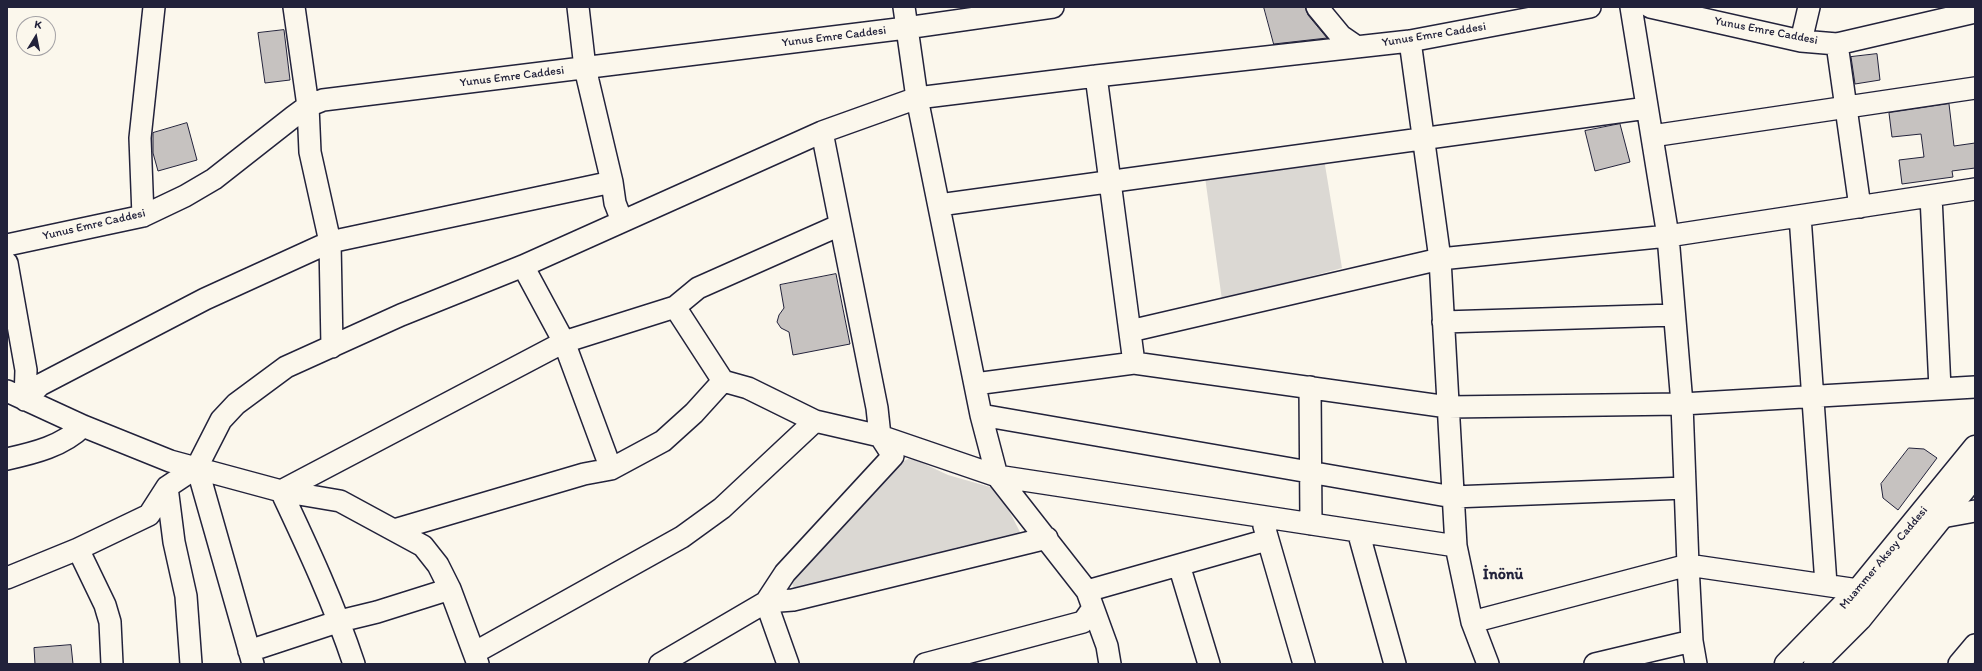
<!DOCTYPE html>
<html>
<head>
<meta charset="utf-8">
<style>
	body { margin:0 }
	#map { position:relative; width:1982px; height:671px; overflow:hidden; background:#fbf7ec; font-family:Itim,sans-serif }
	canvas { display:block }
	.frame { position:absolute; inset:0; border:8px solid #22223b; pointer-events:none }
	.north { position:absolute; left:16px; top:16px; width:40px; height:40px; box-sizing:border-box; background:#fbf7ec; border:1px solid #a4a2a5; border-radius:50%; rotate:10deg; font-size:11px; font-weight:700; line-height:16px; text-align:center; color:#22223b }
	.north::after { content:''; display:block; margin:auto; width:14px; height:18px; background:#22223b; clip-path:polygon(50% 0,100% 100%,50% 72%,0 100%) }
</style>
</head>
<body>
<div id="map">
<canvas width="1982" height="671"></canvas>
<div class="frame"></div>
<div class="north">K</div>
</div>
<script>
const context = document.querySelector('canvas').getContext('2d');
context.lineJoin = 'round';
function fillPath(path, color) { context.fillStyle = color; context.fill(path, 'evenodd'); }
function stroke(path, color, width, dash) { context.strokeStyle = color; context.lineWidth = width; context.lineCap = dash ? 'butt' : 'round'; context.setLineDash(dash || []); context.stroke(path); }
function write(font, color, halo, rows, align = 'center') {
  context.font = font + ' Itim,sans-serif'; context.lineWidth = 3; context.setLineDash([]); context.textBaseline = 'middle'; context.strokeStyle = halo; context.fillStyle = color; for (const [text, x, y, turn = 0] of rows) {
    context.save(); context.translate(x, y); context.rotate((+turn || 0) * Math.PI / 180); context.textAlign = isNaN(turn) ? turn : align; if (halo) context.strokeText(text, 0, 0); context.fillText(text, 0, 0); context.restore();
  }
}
fillPath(new Path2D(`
	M1324 159 1342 268 1222 300 1205 177Z
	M908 459 916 460 948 475 990 487 1002 497 1020 532 1016 538 800 592 793 586 791 580 900 463Z`), '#dbd8d3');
const building = new Path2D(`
	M1264 7H1305L1308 15 1327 38 1274 44Z
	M284 30 290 80 265 83 258 33Z
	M1877 54 1880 80 1855 84 1851 57Z
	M1949 104 1954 146 1975 143V168L1952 171 1953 177 1902 184 1899 160 1924 157 1921 134 1892 137 1889 113Z
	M187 123 197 160 158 171 153 153V133Z
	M1620 124 1630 162 1595 171 1585 131Z
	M836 274 850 344 793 355 789 332 781 328 777 322 779 315 784 308 780 285Z
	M1909 448 1924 449 1937 458 1898 510 1883 498 1881 484Z
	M71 645 73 664H35L34 648Z`);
fillPath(building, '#c6c2c0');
stroke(building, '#22223b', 1);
const minor = new Path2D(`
	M294 7 308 106 310 152 330 242 332 347
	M578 7 585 68 612 182 615 203 622 221
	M904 7 917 98 981 415 997 476 1087 591 1107 646 1110 664
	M1317 7 1341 36 1357 47
	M1631 7 1668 236 1682 404 1688 565 1692 641 1696 664
	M1650 7 1801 41 1837 44 1975 12
	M1410 41 1440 259 1456 546 1472 622 1488 664
	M1801 41 1809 7
	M1837 44 1860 207
	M1096 76 1134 363
	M1652 136 1975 88
	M1931 196 1940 389
	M939 205 1647 108
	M143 216 140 138 154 7
	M1800 216 1826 584
	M7 245 143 216 185 196 214 179 293 117 308 106 323 100 906 28 1053 7
	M7 263 26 370 25 400 40 385 205 299 330 242 612 182
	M523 266 564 342 611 469
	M675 307 723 381 748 388 815 421 880 436 997 476 1456 546
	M1443 322 1674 315
	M1130 331 1440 259 1668 236 1975 189
	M975 384 1134 363 1448 407 1682 404 1975 387
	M1310 387 1311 524
	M7 391 83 426 170 461 281 491 340 501 423 546 438 565 450 589 478 664
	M981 415 1453 497 1685 488
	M7 459C34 453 63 446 83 426
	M197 467 253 664
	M167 487 174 542 186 596 191 664
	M1942 517 1975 511
	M1264 526 1304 664
	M394 530 584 474 611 469 663 441 694 413 723 381
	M1358 531 1395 664
	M78 549 105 605 110 622 112 664
	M1179 565 1209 664
	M7 578 78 549 149 515 167 487 197 467 221 420 236 404 286 367 401 315 523 266 822 132 917 98 1096 76 1410 41 1590 7
	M1087 591 1267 540
	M1472 622 1688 565 1858 590
	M249 651 340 621 377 612 450 589
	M474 653 682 537 722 508 815 421
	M354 664C334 604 308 548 281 491L564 342 675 307 698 288 840 225
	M660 664 766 602 793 600 1047 538
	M788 664 766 602 785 573 893 456 880 436 877 408 822 132
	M925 664 1083 622 1093 608
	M1595 664 1692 641
	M1959 664 1975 645`);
const major = new Path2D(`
	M1786 664 1858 590 1975 447
	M1815 664 1860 619 1975 476`);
stroke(minor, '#22223b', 24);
stroke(major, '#22223b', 25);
stroke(minor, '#fbf7ec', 21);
stroke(major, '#fbf7ec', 22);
write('12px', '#22223b', '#fbf7ec', [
	["Yunus Emre Caddesi",1766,31,11],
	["Yunus Emre Caddesi",1434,35,-9],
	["Yunus Emre Caddesi",834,37,-7],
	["Yunus Emre Caddesi",512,77,-7],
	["Yunus Emre Caddesi",94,225,-13],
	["Muammer Aksoy Caddesi",1884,558,-50]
]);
write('bold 16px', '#22223b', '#fbf7ec', [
	["İnönü",1503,575]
]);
</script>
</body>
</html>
